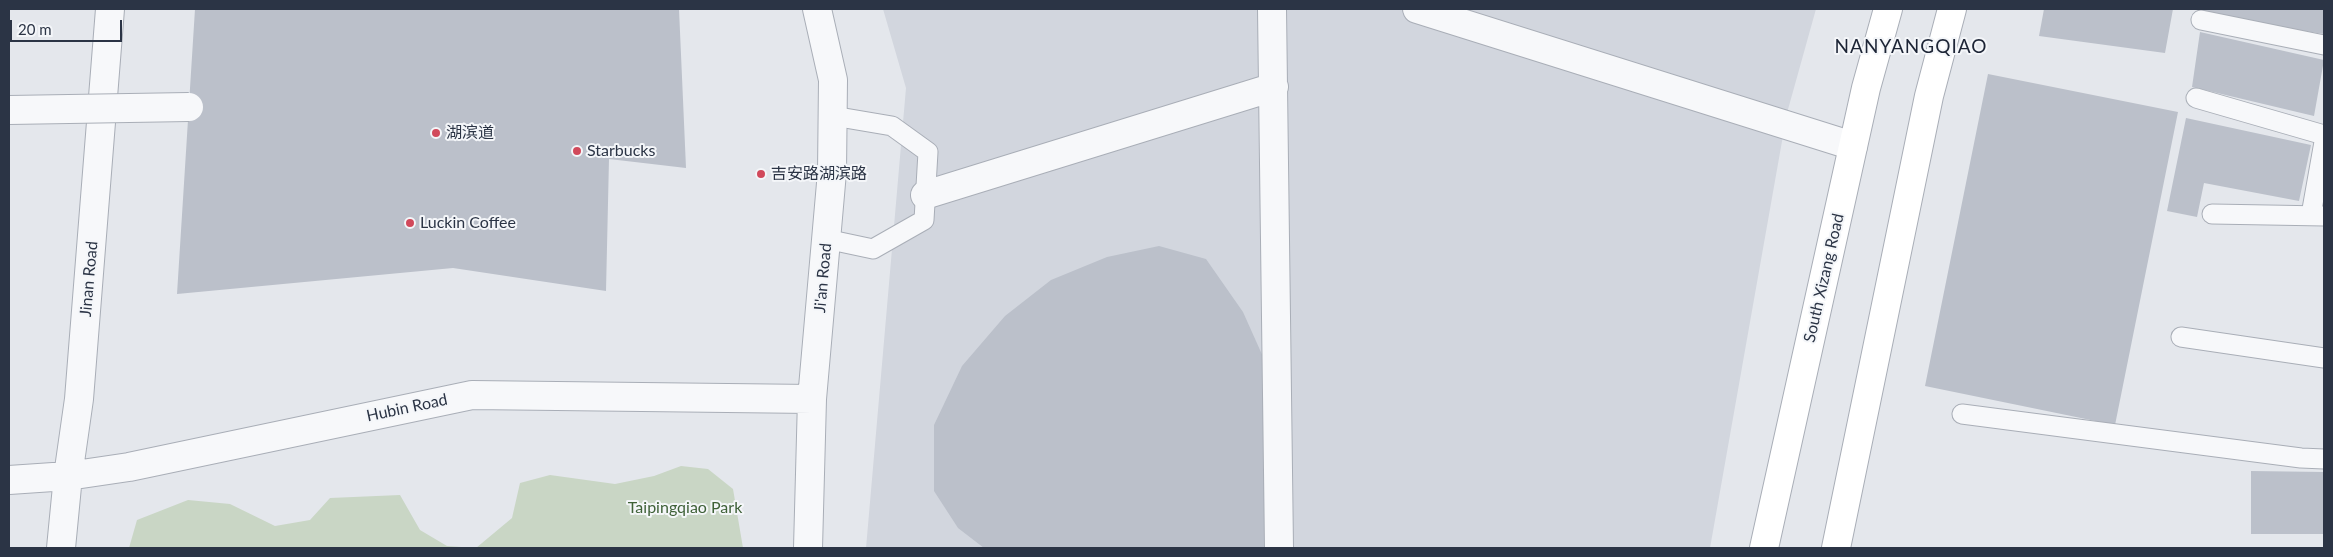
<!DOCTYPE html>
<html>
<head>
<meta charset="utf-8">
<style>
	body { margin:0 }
	#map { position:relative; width:2333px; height:557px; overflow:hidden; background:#e4e7ec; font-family:Lato,sans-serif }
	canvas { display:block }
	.frame { position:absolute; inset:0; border:10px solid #2b3445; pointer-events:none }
	.scale { position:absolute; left:10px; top:20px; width:112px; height:22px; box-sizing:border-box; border:2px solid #2b3445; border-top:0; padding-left:6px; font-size:15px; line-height:18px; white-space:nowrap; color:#2b3445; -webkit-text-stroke:4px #f4f6f9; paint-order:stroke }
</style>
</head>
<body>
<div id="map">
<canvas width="2333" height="557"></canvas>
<div class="frame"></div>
<div class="scale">20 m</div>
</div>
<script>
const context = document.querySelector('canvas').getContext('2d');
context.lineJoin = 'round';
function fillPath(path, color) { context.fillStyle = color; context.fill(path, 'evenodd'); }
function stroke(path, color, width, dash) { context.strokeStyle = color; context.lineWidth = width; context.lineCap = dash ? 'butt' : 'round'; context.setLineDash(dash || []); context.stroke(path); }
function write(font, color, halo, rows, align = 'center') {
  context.font = font + ' Lato,"Noto Sans SC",sans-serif'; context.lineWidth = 4; context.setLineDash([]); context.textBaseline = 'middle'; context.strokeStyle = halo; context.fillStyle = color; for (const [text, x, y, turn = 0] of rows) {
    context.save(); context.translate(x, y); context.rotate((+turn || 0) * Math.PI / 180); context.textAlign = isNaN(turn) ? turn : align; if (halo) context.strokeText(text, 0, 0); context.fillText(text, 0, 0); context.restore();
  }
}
fillPath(new Path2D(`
	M883 9H1816L1787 113 1710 548H866L906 88Z`), '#d2d6de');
fillPath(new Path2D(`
	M681 466 708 469 733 489 743 548H129L137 520 188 500 230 504 275 526 310 520 330 498 400 495 420 530 447 546 476 548 512 518 520 483 550 475 615 484 654 476Z`), '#c9d6c5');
fillPath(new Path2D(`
	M195 9H679L686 168 609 159 606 291 453 268 177 294Z
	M2044 9H2173L2165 53 2039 36Z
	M2205 9H2324V34L2204 16Z
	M2200 32 2324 60 2314 116 2192 87Z
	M1988 74 2178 112 2115 425 1925 386Z
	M2186 118 2311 145 2299 201 2204 183 2197 217 2167 211Z
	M1159 246 1206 259 1243 312 1277 388 1268 548H984L958 528 934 491V425L962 366 1005 316 1051 280 1107 257Z
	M2251 471 2324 472V534H2251Z`), '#bbc0ca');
const lane = new Path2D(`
	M2201 20 2324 45
	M2196 98 2324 135
	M2212 214 2324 216
	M2311 215 2324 142
	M826 239 873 249 924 220 928 152 892 126 833 116
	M2181 337 2324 358
	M1962 414 2301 458 2324 459`);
const street = new Path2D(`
	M1272 9 1279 548
	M1417 9 1853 146
	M925 195 1274 87
	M9 480 68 476 129 467 472 395 812 399
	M61 548 68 476 79 399 110 9
	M808 548 812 399 832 172 833 80 817 9`);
const secondary = new Path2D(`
	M1764 548 1866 88 1888 9
	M1836 548 1929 96 1952 9`);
stroke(lane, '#a9aeb7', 21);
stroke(street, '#a9aeb7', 30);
stroke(secondary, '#a9aeb7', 30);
stroke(lane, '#f7f8fa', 19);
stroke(street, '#f7f8fa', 28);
stroke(secondary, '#fff', 28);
const streetBridge = new Path2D(`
	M9 110 189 107`);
stroke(streetBridge, '#a9aeb7', 30, []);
stroke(streetBridge, '#f7f8fa', 28);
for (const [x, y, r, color] of [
	[436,133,5,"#d1495b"],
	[577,151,5,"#d1495b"],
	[761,174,5,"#d1495b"],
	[410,223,5,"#d1495b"]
]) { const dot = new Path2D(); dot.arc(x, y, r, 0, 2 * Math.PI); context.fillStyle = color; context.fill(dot); stroke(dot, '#f4f6f9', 2); }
write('16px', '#2b3445', '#f4f6f9', [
	["湖滨道",446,133],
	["Starbucks",587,151],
	["吉安路湖滨路",771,174],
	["Luckin Coffee",420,223]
], 'left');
write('16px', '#2b3445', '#f4f6f9', [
	["Ji'an Road",823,278,-85],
	["South Xizang Road",1824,278,-77],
	["Jinan Road",89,279,-85],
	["Hubin Road",407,408,-12]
]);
write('16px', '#3f6138', '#f4f6f9', [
	["Taipingqiao Park",685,508]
]);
context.letterSpacing = '1px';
write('19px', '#1d2536', '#f4f6f9', [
	["NANYANGQIAO",1911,47]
]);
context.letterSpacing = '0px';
</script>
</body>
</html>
